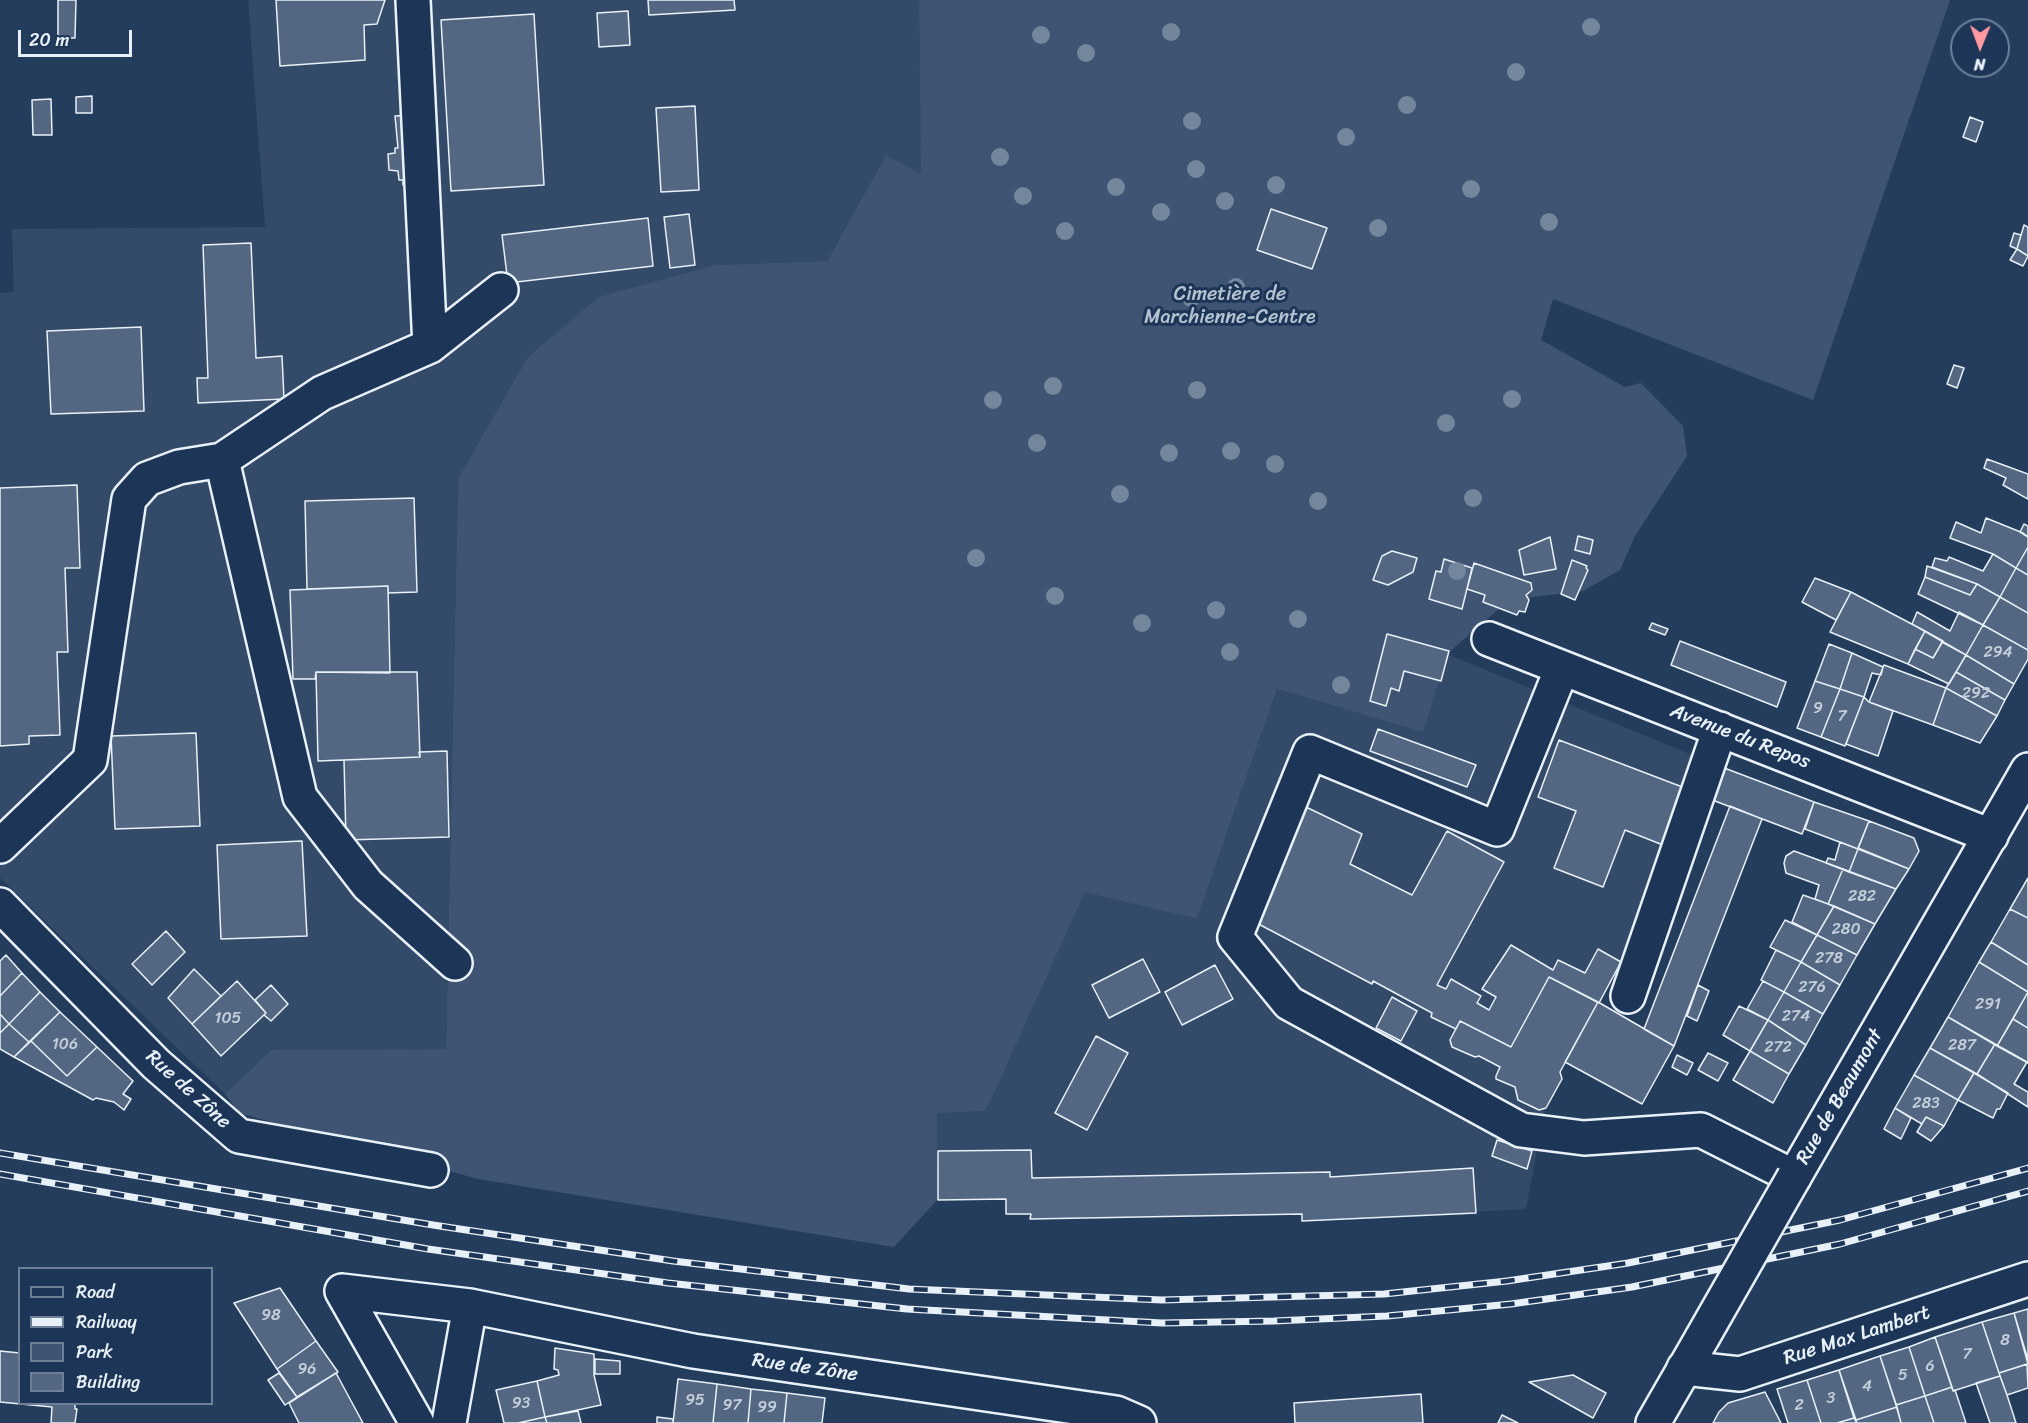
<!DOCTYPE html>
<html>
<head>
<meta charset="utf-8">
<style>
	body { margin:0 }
	#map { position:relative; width:2028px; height:1423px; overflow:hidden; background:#253d5d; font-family:Sriracha,sans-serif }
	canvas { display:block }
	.legend { position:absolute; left:18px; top:1267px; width:195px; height:138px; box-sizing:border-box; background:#1d3557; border:2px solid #6e8097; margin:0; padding:8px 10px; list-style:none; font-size:18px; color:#e8f1f8 }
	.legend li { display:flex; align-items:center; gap:12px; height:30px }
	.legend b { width:30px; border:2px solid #6e8097 }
	.north { position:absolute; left:1950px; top:18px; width:60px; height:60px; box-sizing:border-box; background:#1d3557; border:2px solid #6e8097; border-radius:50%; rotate:181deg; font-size:16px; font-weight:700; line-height:24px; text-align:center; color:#e8f1f8 }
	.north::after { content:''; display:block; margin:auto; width:21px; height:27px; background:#ff9aa2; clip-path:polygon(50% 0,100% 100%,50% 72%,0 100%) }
	.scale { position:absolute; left:18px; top:30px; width:114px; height:27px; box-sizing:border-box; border:3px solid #e8f1f8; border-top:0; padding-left:8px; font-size:18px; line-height:21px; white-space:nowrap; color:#e8f1f8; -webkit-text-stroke:4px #1d3557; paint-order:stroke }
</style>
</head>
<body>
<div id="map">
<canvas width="2028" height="1423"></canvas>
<ul class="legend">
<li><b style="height:8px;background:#1d3557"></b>Road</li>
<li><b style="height:8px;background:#e8f1f8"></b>Railway</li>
<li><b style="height:16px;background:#3e5472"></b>Park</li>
<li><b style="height:16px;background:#536782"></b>Building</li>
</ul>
<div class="north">N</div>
<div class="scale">20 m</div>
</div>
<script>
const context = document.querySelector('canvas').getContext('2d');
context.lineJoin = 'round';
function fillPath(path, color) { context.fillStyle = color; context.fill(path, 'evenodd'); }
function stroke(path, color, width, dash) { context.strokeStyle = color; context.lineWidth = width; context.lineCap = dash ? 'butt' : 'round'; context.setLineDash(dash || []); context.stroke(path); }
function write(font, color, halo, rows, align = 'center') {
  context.font = font + ' Sriracha,sans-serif'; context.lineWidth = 6; context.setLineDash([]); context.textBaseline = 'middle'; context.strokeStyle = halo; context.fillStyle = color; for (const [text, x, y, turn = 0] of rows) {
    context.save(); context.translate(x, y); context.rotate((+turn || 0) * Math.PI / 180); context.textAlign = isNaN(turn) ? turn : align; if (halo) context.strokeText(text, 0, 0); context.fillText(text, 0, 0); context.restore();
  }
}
fillPath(new Path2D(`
	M248 0H919L922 175 886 155 827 261 715 265 458 479 446 1049 271 1050 225 1094 0 878V293L14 292 12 229 265 227Z
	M1447 654 1697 757 1622 962 1600 1002H1597L1560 1071 1562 1079 1545 1109 1526 1209 1303 1221 1302 1214 1030 1218V1214H1006L1005 1200 938 1199 937 1112 986 1111 1085 891 1197 919 1277 689 1351 711Z`), '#334a68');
fillPath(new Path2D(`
	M919 0H1950L1813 400 1553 299 1541 340 1625 387 1641 383 1683 426 1687 456 1635 536 1620 570 1583 591 1509 600 1447 654 1423 732 1277 689 1197 919 1085 892 986 1111 937 1113 938 1199 894 1247 478 1179 239 1113 225 1094 271 1050 446 1049 458 479 528 357 599 297 715 265 827 261 886 155 921 174Z`), '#3e5472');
const building = new Path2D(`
	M58 0H76L75 38H58Z
	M276 0H385L377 24 364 25 365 60 280 66Z
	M648 0H734L735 10 649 15Z
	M628 11 630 45 599 47 597 13Z
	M534 14 544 185 451 191 441 20Z
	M92 96V113H76V97Z
	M51 99 52 135H33L32 100Z
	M695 106 699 190 661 192 656 108Z
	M411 115 413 184 403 185V180H399L398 171 389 170 388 154 395 153V148H398L395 116Z
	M1970 117 1983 122 1976 142 1963 137Z
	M1271 209 1327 228 1312 269 1257 250Z
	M689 214 695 265 670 268 664 217Z
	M648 218 653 266 508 283 502 235Z
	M2024 225 2028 227V256L2017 249Z
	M2014 233 2021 235 2017 249 2010 246Z
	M251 243 256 358 282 356 284 399 198 403 197 378H208L203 245Z
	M2017 249 2028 256 2023 266 2010 260Z
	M141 327 144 411 51 414 47 331Z
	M1954 365 1964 368 1957 388 1947 384Z
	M1987 459 2028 474V499L2003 485 2006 478 1984 468Z
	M77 485 80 568H65L68 652H57L60 735 29 736V744L0 746V488Z
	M414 498 417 592 388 593V586L307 589 305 501Z
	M1986 518 2023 533 2028 537V547L2016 568 1993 554 1950 538 1956 522 1981 533Z
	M2024 524 2028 526V537L2020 532Z
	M1578 536 1593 540 1590 554 1575 550Z
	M1550 537 1556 569 1524 575 1519 550Z
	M2028 547V575L2016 568Z
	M1392 551 1417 558 1413 572 1388 585 1373 580 1382 556Z
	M1993 554 2016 568 2000 597 1977 584 1932 567 1935 558 1947 561 1949 557 1983 571Z
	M1444 559 1472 568 1462 609 1429 599 1436 571 1441 572Z
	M1572 560 1587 566 1586 568 1588 570 1575 600 1561 594Z
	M1474 563 1531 583 1532 590 1526 595 1529 600 1525 612 1519 611 1517 615 1483 602 1485 595 1467 589Z
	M1927 566 1977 584 1970 595 1925 577Z
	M2016 568 2028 575V613L2000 597Z
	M1925 577 1970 595 1977 584 2000 597 1983 625 1918 594Z
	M1815 578 1851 592 1836 620 1802 602Z
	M388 586 390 673 316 672 315 679H293L290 590Z
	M1851 592 1925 631 1908 664 1830 632Z
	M2000 597 2028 613V650L1983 625Z
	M1917 612 1950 631 1959 612 1983 625 1966 655 1912 624Z
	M1652 623 1668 629 1665 635 1649 629Z
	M1983 625 2028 650V659L2014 684 1966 655Z
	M1925 631 1943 641 1933 658 1915 649Z
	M1387 634 1449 651 1441 681 1404 671 1399 691 1391 688 1386 706 1370 701Z
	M1680 641 1786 682 1777 707 1671 665Z
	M1942 642 1966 655 1949 684 1908 664 1915 649 1933 658Z
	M1829 644 1852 653 1840 689 1815 681Z
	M1852 653 1883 667 1881 675 1872 673 1864 697 1840 689Z
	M1966 655 2014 684 2005 700 1956 672Z
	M1884 665 1946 688 1933 725 1869 702Z
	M316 672H417L420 757 318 761Z
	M1956 672 2005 700 1997 716 1946 688Z
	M1815 681 1840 689 1821 737 1797 728Z
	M1946 688 1997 716 1980 743 1933 725Z
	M1840 689 1864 697 1845 746 1821 737Z
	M1864 697 1869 702 1893 711 1878 756 1846 744Z
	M1378 729 1476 765 1467 787 1370 751Z
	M196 733 200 826 115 829 111 736Z
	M1559 740 1685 788 1663 845 1625 830 1603 887 1554 868 1576 811 1538 797Z
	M447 751 449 837 346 840 344 760 420 757 419 752Z
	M1719 766 1814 802 1802 834 1707 798Z
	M1814 802 1869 821 1858 849 1805 829Z
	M1730 806 1762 819 1674 1046 1644 1029Z
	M1306 807 1362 834 1350 864 1412 895 1447 831 1504 862 1437 985 1446 989 1451 979 1481 996 1477 1003 1489 1010 1496 997 1482 989 1511 945 1553 970 1558 960 1585 973 1598 949 1621 962 1599 1003 1549 977 1511 1047 1460 1021 1456 1029 1431 1017 1432 1013 1373 981 1372 984 1251 920Z
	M1869 821 1914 838 1919 851 1909 869 1858 848Z
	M302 841 307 936 221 939 217 845Z
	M1840 842 1858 849 1849 872 1826 863 1828 858 1835 860Z
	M1858 849 1909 869 1896 889 1849 872Z
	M1794 851 1843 869 1828 904 1815 899 1819 885 1786 873 1784 863 1786 856Z
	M1843 869 1896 889 1875 924 1828 904Z
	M2028 878V918L2010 909Z
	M1803 895 1834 906 1817 935 1792 922Z
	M1834 906 1875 924 1857 955 1817 935Z
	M2010 909 2028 918V965L1991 942Z
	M1785 920 1817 935 1801 962 1770 947Z
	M166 931 185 952 152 985 132 964Z
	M1817 935 1857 955 1840 985 1801 962Z
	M1991 942 2028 965V992L1979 962Z
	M1776 950 1801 962 1784 992 1761 980Z
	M6 955 22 973 0 996V961Z
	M1143 959 1160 992 1109 1018 1092 985Z
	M1801 962 1840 985 1823 1014 1784 992Z
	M1979 962 2028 992 1997 1046 1948 1017Z
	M1215 965 1233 999 1182 1025 1165 992Z
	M194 969 221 996 192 1024 168 998Z
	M22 973 40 992 9 1024 0 1014V996Z
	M1549 977 1598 1002 1560 1072 1562 1079 1546 1108 1539 1110 1518 1100 1515 1087 1496 1079V1076L1500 1067 1479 1056 1475 1057 1452 1047 1450 1040 1460 1021 1511 1047Z
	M237 981 266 1013 221 1056 192 1024Z
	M1763 981 1784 992 1768 1020 1747 1009Z
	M271 985 288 1004 271 1021 264 1015 266 1013 255 1000Z
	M1698 985 1709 991 1697 1021 1687 1016Z
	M40 992 60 1012 29 1042 9 1024Z
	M1784 992 1823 1014 1806 1045 1768 1020Z
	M2028 992V1028L2013 1019Z
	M1392 997 1417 1011 1401 1041 1376 1028Z
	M1598 1002 1674 1046 1642 1104 1565 1062Z
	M1739 1006 1768 1020 1750 1051 1723 1035Z
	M60 1012 97 1047 67 1076 31 1041Z
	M0 1014 9 1024 0 1033Z
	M1948 1017 1995 1044 1977 1074 1930 1048Z
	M2013 1019 2028 1028V1063L1997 1046Z
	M1768 1020 1806 1045 1789 1074 1750 1051Z
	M9 1024 29 1042 14 1057 0 1049V1033Z
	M1096 1036 1128 1053 1087 1130 1055 1113Z
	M31 1041 67 1076 97 1047 133 1081 123 1094 131 1099 124 1110 114 1102 96 1098 93 1100 14 1057Z
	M1995 1044 2027 1062 2014 1084 2028 1092V1107L1977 1074Z
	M1930 1048 1974 1073 1958 1100 1914 1075Z
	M1750 1051 1789 1074 1773 1103 1733 1080Z
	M1708 1053 1728 1063 1718 1081 1698 1070Z
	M1677 1055 1693 1063 1687 1075 1672 1067Z
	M1974 1073 2008 1093 2000 1109H1997L1993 1118 1958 1100Z
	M1914 1075 1958 1100 1944 1126 1926 1117 1922 1124 1895 1108Z
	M1895 1108 1911 1118 1901 1139 1884 1129Z
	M1926 1117 1944 1126 1931 1141 1917 1132Z
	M1497 1140 1532 1151 1527 1169 1492 1156Z
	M1031 1150 1032 1178 1330 1172V1177L1473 1168 1476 1213 1302 1221V1214L1030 1219 1031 1214H1006V1199L938 1200V1151Z
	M280 1288 316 1341 277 1369 234 1303Z
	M2028 1309V1360L2014 1313Z
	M2014 1313 2028 1364 1999 1373 1982 1322Z
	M1982 1322 2000 1376 1953 1391 1935 1337Z
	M1935 1337 1952 1387 1925 1396 1909 1347Z
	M316 1341 338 1372 297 1397 277 1369Z
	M1909 1347 1925 1396 1896 1405 1880 1356Z
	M555 1348 594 1354V1375L601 1405 545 1417 537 1381 559 1375 558 1370 554 1369Z
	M0 1351 20 1353V1404H75V1409H77L75 1423H51L52 1407 0 1402Z
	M1880 1356 1897 1407 1856 1420 1839 1370Z
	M595 1359 620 1361V1374H595Z
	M2027 1364 2028 1388 2007 1395 1999 1373Z
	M1839 1370 1854 1418 1837 1423H1821L1807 1380Z
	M279 1373 297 1397 285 1405 268 1380Z
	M336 1373 363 1423H299L289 1403Z
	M1573 1375 1606 1393 1593 1418 1529 1382Z
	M2000 1376 2007 1395 2016 1423H1990L1976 1383Z
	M678 1379 717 1384 713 1423H673Z
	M1807 1380 1821 1423H1788L1777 1389Z
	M537 1381 545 1417 518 1423H504L496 1390Z
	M717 1384 751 1389 748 1423H713Z
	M1952 1387 1953 1391 1955 1390 1966 1423H1934L1925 1396Z
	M751 1389 787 1393 784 1423H748Z
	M1765 1392 1781 1423H1713L1719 1412 1728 1403Z
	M787 1393 825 1398 822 1423H784Z
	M1421 1394 1423 1423H1295L1294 1403Z
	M1925 1396 1934 1423H1901L1896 1405Z
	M1897 1407 1901 1423H1857L1856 1420Z
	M578 1411 581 1423H547L545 1417Z
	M1502 1415 1518 1423H1498Z
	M545 1417 547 1423H518Z
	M657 1417 673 1419V1423H657Z
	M1854 1418 1857 1423H1837Z`);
fillPath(building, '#536782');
stroke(building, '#e8f1f8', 1.5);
const minor = new Path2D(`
	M413 0 430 346
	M222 460 322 393 430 346 501 290
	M1489 639 1991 836
	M1562 668 1497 829 1310 752 1235 937 1289 1003 1521 1130 1584 1138 1701 1130 1794 1177
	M0 846 90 760 129 499 147 479 179 467 222 460 300 797 368 885 455 963
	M0 905 156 1064 239 1136 431 1170
	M1628 996 1720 729
	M342 1291 470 1306 693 1351 1116 1413 1139 1423
	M342 1291 417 1423
	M1684 1368 1740 1374 2028 1279
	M449 1423 470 1306`);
const major = new Path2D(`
	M1794 1177 2028 770
	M1653 1423 1702 1338`);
stroke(minor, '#e8f1f8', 38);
stroke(major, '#e8f1f8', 38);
stroke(minor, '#1d3557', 33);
stroke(major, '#1d3557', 33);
const rail = new Path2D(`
	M0 1153 433 1225 673 1261 909 1289 1162 1300 1384 1294 1507 1281 1628 1263 1840 1220 2028 1168
	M0 1174 428 1249 668 1283 907 1309 1162 1323 1274 1321 1387 1316 1511 1304 1632 1287 1840 1244 2028 1191`);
stroke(rail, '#e8f1f8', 7);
stroke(rail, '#1d3557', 4.5, [14]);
const majorBridge = new Path2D(`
	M1702 1338 1794 1177`);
stroke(majorBridge, '#e8f1f8', 38, []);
stroke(majorBridge, '#1d3557', 33);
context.fillStyle = '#74869c';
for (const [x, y] of [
	[1591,27],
	[1171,32],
	[1041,35],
	[1086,53],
	[1516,72],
	[1407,105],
	[1192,121],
	[1346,137],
	[1000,157],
	[1196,169],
	[1276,185],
	[1116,187],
	[1471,189],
	[1023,196],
	[1225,201],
	[1161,212],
	[1549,222],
	[1378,228],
	[1065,231],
	[1236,287],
	[1191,298],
	[1053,386],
	[1197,390],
	[1512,399],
	[993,400],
	[1446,423],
	[1037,443],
	[1231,451],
	[1169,453],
	[1275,464],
	[1120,494],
	[1473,498],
	[1318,501],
	[976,558],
	[1457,571],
	[1055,596],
	[1216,610],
	[1298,619],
	[1142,623],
	[1230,652],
	[1341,685]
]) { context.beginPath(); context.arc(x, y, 9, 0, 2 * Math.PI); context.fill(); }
write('16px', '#c3ceda', null, [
	["294",1998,653],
	["292",1976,694],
	["9",1818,709],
	["7",1842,717],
	["282",1862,897],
	["280",1846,930],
	["278",1829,959],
	["276",1812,988],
	["291",1988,1005],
	["274",1796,1017],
	["105",228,1019],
	["106",65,1045],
	["287",1962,1046],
	["272",1778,1048],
	["283",1926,1104],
	["98",271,1316],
	["8",2005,1341],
	["7",1967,1355],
	["6",1930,1367],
	["96",307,1370],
	["5",1903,1376],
	["4",1867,1387],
	["3",1831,1399],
	["95",695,1401],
	["93",521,1404],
	["97",732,1406],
	["2",1799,1406],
	["99",767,1408]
]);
write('20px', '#b5c2d0', '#1d3557', [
	["Cimetière de",1230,295],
	["Marchienne-Centre",1230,318]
]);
write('20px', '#e8f1f8', '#1d3557', [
	["Avenue du Repos",1740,737,21],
	["Rue de Zône",188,1090,42],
	["Rue de Beaumont",1840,1097,-60],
	["Rue Max Lambert",1857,1336,-18],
	["Rue de Zône",805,1368,8]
]);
</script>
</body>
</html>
